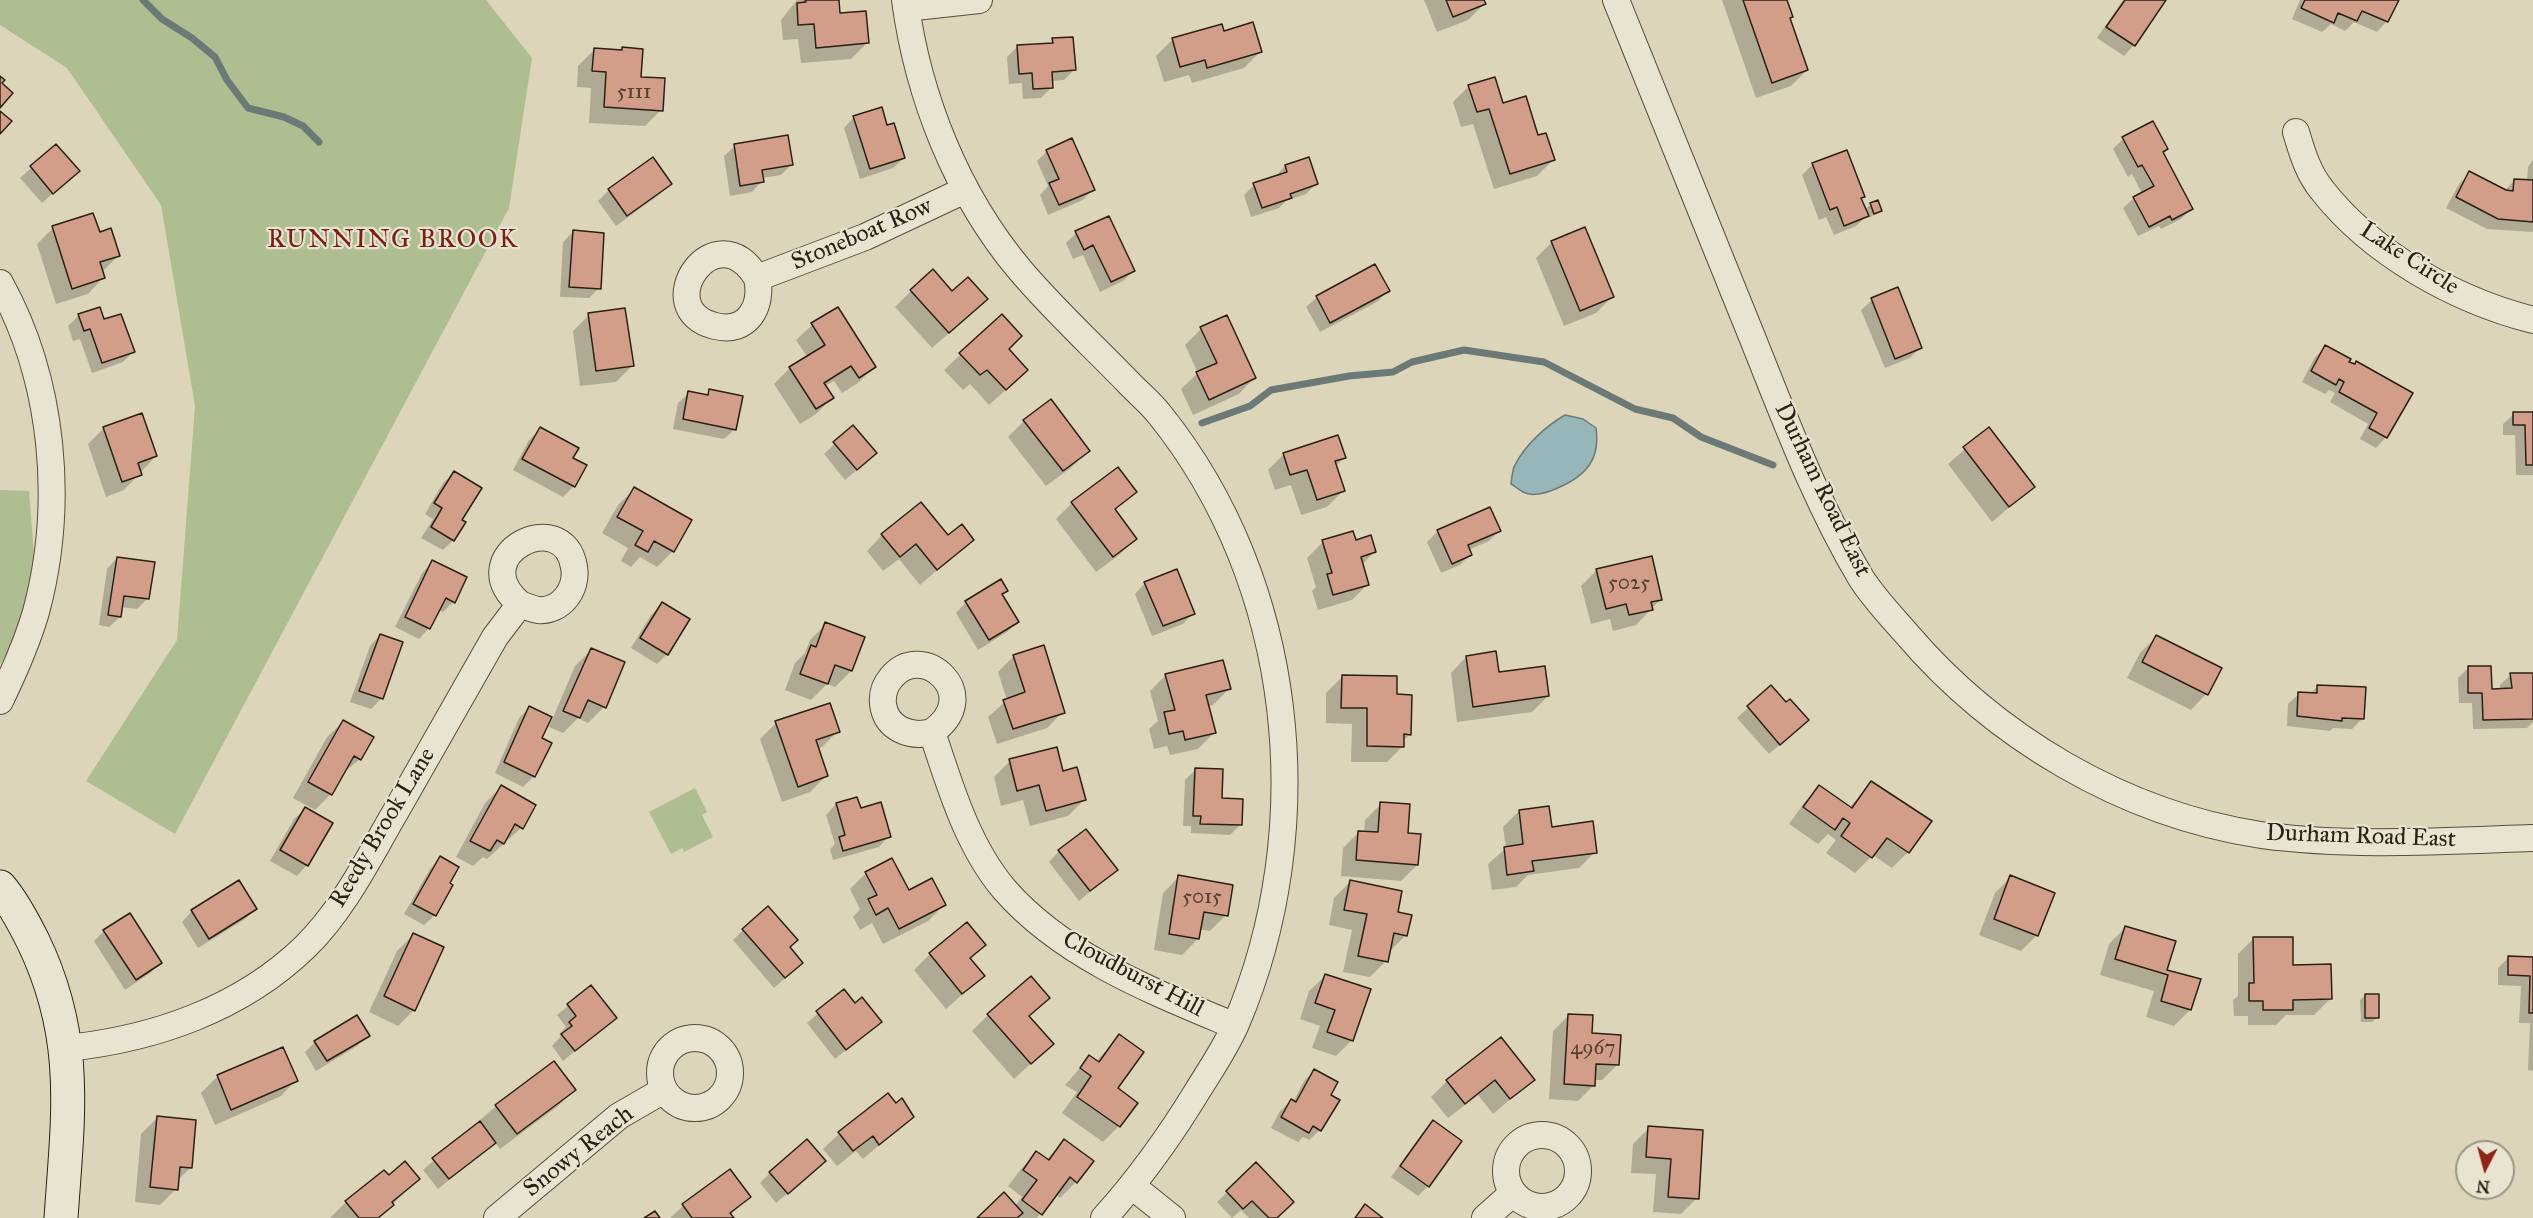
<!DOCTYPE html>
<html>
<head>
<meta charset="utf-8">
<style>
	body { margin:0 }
	#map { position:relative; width:2533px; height:1218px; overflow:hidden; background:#ddd5ba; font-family:"IM FELL Great Primer",serif }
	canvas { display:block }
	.north { position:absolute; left:2455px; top:1140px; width:60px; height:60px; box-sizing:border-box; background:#e9e4d2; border:2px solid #9d9686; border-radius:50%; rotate:186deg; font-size:16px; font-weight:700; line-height:24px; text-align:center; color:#2b2013 }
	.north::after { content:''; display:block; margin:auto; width:21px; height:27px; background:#8f2418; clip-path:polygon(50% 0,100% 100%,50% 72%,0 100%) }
</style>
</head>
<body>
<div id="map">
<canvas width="2533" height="1218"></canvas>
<div class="north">N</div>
</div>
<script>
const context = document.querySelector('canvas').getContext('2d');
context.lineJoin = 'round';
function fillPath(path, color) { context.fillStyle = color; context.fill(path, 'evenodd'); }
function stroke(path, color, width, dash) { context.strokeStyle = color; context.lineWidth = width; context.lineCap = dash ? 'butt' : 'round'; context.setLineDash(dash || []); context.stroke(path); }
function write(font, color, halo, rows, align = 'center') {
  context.font = font + ' "IM FELL Great Primer",serif'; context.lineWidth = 4.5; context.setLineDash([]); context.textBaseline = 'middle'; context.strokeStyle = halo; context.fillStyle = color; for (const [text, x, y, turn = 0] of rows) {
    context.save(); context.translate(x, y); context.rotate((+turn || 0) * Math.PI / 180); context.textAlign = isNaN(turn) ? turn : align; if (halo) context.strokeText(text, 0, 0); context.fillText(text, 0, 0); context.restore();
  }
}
fillPath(new Path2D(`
	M0 0H486L532 58 509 208 175 834 86 781 177 640 195 406 161 205 67 68 0 25Z
	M0 490 29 491 35 567 13 645 0 664Z
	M695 788 707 812 702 815 713 837 684 852 682 848 671 854 649 812Z`), '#aebe91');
const water = new Path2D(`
	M1565 415 1583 419 1596 428C1598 442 1597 456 1587 468 1577 481 1539 501 1523 492 1519 490 1515 486 1511 484 1512 478 1512 470 1515 465 1525 445 1546 426 1565 415Z`);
fillPath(water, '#96b6b9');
stroke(water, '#6b7a77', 1.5);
fillPath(new Path2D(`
	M797 0H837L839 15 867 43 851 59 801 63 798 39 783 40 781 20Z
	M1424 0H1483L1484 4 1468 20 1437 32Z
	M1722 0H1786L1792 17 1789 19 1807 70 1791 86 1756 98Z
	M2123 0H2164L2134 45 2124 56 2097 38Z
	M2300 0H2397L2387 21 2377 32 2354 22 2345 31 2331 24 2322 32 2292 19Z
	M1221 25 1223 33 1260 52 1244 68 1192 83 1189 75 1164 82 1156 56 1172 40Z
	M1053 40 1074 70 1064 80 1051 81 1052 87 1041 98 1023 99 1022 83 1009 84 1007 57 1017 47 1048 45Z
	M594 50H641L639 78 661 110 645 126 589 123 591 88 577 87 578 66Z
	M1469 86 1502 105 1537 137 1553 160 1537 176 1494 189 1473 124 1461 127 1453 102Z
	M854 117 886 127 904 158 893 168 860 179 844 128Z
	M2123 139 2166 149 2162 154 2191 209 2181 219 2161 229 2159 226 2138 236 2123 208 2134 198 2142 193 2132 174 2128 177 2113 149Z
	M56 146 78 171 42 203 20 178Z
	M735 146 792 164 781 175 762 178V181L752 192 730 196 724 156Z
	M1047 151 1093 189 1083 200 1048 215 1040 195 1048 186 1037 161Z
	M1308 159 1317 183 1306 194 1286 201 1279 208 1251 217 1244 195 1254 185 1275 177 1285 166Z
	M2533 160V232L2487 229 2446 208 2459 184 2470 173 2504 191 2515 180 2527 181 2528 167Z
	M1813 164 1863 196 1860 199 1865 210 1871 204 1880 211 1869 218 1868 215 1856 226 1834 235 1826 217 1819 220 1802 175Z
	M670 184 660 194 616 226 598 201 609 190Z
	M53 228 99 234 118 256 102 272 103 278 88 294 56 304 37 244Z
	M573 232 599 288 589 298 560 297 563 242Z
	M1076 233 1133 271 1123 281 1100 292 1083 255 1073 259 1066 243Z
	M1552 242 1612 297 1596 313 1564 326 1536 258Z
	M911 291 952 293 970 315 932 348 895 307Z
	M1388 291 1377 302 1320 332 1306 307 1317 297Z
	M1872 300 1921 347 1910 358 1885 368 1861 310Z
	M79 315 133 352 123 362 92 373 80 339 73 341 68 326Z
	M589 315 632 366 616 382 580 386 573 331Z
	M1002 316 1010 386 989 405 970 384 963 390 944 370Z
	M812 325 874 367 858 383 842 393 834 381 825 386 832 398 816 414 800 424 774 384 790 368 808 358 796 340Z
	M1201 329 1254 378 1239 394 1193 415 1181 389 1198 373 1185 345Z
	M2326 347 2347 362 2411 393 2386 437 2376 448 2360 439 2368 424 2330 402 2335 393 2329 390 2325 394 2302 382 2315 357Z
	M710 391 735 429 724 439 673 429 678 403 689 393 705 396Z
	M2514 414H2533V475H2516L2515 435H2503V424Z
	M1024 421 1088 451 1072 467 1046 486 1008 437Z
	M853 427 865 463 845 480 824 454Z
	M104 428 156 456 124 490 106 497 88 444Z
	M540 429 571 459 574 486 563 497 513 470 529 440Z
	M1988 429 2033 487 1992 522 1948 464Z
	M1284 454 1344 458 1335 467 1343 491 1327 507 1301 515 1291 485 1275 490 1268 470Z
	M454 473 460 521 453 540 443 550 421 538 433 519 425 514 443 483Z
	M634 489 673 551 657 567 640 557 631 567 621 561 628 548 602 533 618 505Z
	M1135 492 1114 511 1135 539 1119 555 1096 572 1056 519 1072 503Z
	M1438 531H1499L1489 541 1468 550 1470 555 1460 565 1441 573 1427 542Z
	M882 535 948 537 972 540 920 585 899 559 883 571 867 551Z
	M1323 542H1355L1374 552 1362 565 1368 584 1352 600 1318 610 1312 591 1316 587 1307 558Z
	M117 558 148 598 137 609 121 607 120 617 109 627 99 625 107 569Z
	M432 562 453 602 443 612 438 610 429 628 419 639 395 627 422 573Z
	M1597 570 1661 599 1636 625 1613 631 1610 619 1591 624 1581 586Z
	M1145 583 1193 613 1183 624 1152 636 1135 594Z
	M1006 590 1001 595 1017 622 1007 632 978 650 956 613 966 602Z
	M662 604 667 654 657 664 631 648 651 615Z
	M826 624 851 671 835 687 827 684 811 700 785 690 795 663 805 653 810 640Z
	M380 635 401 643 381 699 371 709 350 702 370 646Z
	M2156 637 2206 694 2191 710 2127 678 2140 653Z
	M591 650 604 707 588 723 578 718 563 733 549 727 575 666Z
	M1014 656 1063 712 1047 728 997 744 988 717 1007 700 998 672Z
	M1466 657 1498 674 1548 696 1532 712 1457 722 1451 673Z
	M2468 668 2490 690H2500V685L2511 675 2533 674V722L2527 728 2473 729 2472 703H2459L2458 678Z
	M1166 675 1229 689 1213 705 1208 706 1214 733 1198 749 1170 755 1167 746 1154 749 1149 729 1158 721 1150 691Z
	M1342 677 1395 696 1410 734 1403 741V746L1387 762H1351L1352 724 1326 723V693Z
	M2318 686 2363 718 2352 729 2333 728 2330 731 2287 726 2288 704 2299 694H2310Z
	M1771 687 1786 705 1796 731 1769 754 1737 718Z
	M529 708 534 776 523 787 495 773 519 718Z
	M343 722 360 759 342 774 331 794 315 810 293 798 327 737Z
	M776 723 838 731 822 747 817 749 826 776 810 792 782 802 760 739Z
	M1010 761 1062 772 1084 800 1068 816 1030 826 1023 800 1001 806 994 777Z
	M1195 770 1241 824 1230 835 1191 833V826H1183L1185 780Z
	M1871 783 1930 822 1908 852 1892 868 1873 855 1855 873 1826 853 1836 840 1828 834 1818 844 1789 824 1804 803 1820 787 1849 808Z
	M501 787 521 828 487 859 483 857 473 866 456 857 485 803Z
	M836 804 860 810 889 836 879 847 833 860 830 849 835 844 826 815Z
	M1381 804 1407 834 1417 865 1401 881 1341 876 1343 848 1359 832 1364 833 1365 820Z
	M305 809 307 865 297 876 270 861 294 819Z
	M1519 811 1550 829 1595 852 1579 868 1528 875 1516 887 1492 890 1488 864 1506 848 1503 827Z
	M1059 851 1116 870 1079 901 1049 862Z
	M440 858 448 884 435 915 424 925 404 914 430 869Z
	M866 873 908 892 944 905 928 921 883 944 872 923 860 930 853 917 860 909 850 889Z
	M1179 877 1226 915 1210 931 1199 929 1198 939 1182 955 1154 950 1163 893Z
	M2011 877 2037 935 2021 951 1979 935 1995 893Z
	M1350 882 1396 913 1406 935 1390 951 1386 961 1370 977 1343 972 1352 930 1329 925 1334 898Z
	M255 909 245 919 198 948 182 922 192 911Z
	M2125 928 2165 971 2190 1010 2174 1026 2146 1017 2154 991 2100 975 2109 944Z
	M743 930 788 948 791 973 774 988 733 940Z
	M104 931 160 963 150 973 125 990 94 941Z
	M413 935 414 1010 398 1026 369 1012 397 951Z
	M2254 938 2330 999 2314 1015H2286L2276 1025H2248V1016H2234L2233 1000 2238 996V954Z
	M984 945 970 960 983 976 946 1009 914 970 930 954Z
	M2509 957 2533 958V1071L2528 1070 2530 1023H2519L2521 986 2498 985V968Z
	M1325 976 1352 1040 1336 1056 1312 1048 1320 1026 1300 1019 1309 991Z
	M591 987 615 1018 563 1061 552 1046 561 1036 559 1034 566 1027 557 1015Z
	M844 991 855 1005 880 1022 835 1059 807 1023Z
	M2365 995 2377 1018 2372 1022H2361L2360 1000Z
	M988 1015 1028 1017 1052 1044 1014 1079 972 1031Z
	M1569 1015 1618 1064 1602 1080H1594V1085L1578 1101 1549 1099 1553 1031Z
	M368 1035 357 1046 316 1071 305 1052 315 1042Z
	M1119 1036 1116 1089 1136 1103 1119 1126 1103 1142 1062 1113 1077 1092 1065 1085 1090 1057 1096 1062Z
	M1501 1039 1533 1080 1493 1114 1478 1095 1448 1118 1431 1097 1447 1081Z
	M282 1049 296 1080 281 1096 215 1125 201 1093 217 1077Z
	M1314 1071 1329 1096 1320 1130 1309 1140 1303 1137 1298 1142 1271 1128 1280 1111 1291 1101 1293 1102 1304 1081Z
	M574 1090 558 1106 500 1149 495 1142 438 1189 423 1170 496 1106Z
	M888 1095 895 1105 912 1117 863 1159 856 1151 837 1166 823 1149 839 1134Z
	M157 1118 190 1168 177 1181 176 1189 160 1205 135 1202 141 1134Z
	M1433 1122 1428 1186 1418 1196 1391 1177 1423 1132Z
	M1649 1128 1702 1131 1697 1198 1681 1214 1653 1212 1656 1174 1631 1173 1633 1144Z
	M1064 1141 1076 1182 1060 1198 1055 1194 1037 1218H979L1015 1206 1022 1197 1008 1186 1021 1169 1037 1153 1046 1160Z
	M1256 1164 1276 1218H1249L1241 1210 1232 1218 1217 1202Z
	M729 1171 749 1197 730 1215 732 1218H670L683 1206Z
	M814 1171 776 1203 760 1183 770 1173Z
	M388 1178 418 1179 379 1218H330L346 1202Z`), '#0003');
stroke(new Path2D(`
	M143 0 162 19 192 38 215 57 227 80 248 108 284 117 303 126 319 142
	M1202 423 1250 406 1271 390 1349 376 1393 372 1412 362 1464 350 1544 362 1635 409 1673 418 1701 437 1773 465`), '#6b7a77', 7);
const building = new Path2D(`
	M805 0H839L840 13 866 11 869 43 816 48 814 24 798 25 797 3 806 2Z
	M1446 0H1484L1486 4 1453 17Z
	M1743 0H1787L1793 17 1790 18 1808 70 1772 83Z
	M2125 0H2166L2135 46 2106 27Z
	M2305 0H2399L2388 22 2362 11 2357 21 2338 13 2334 23 2301 8Z
	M1253 22 1262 52 1207 68 1205 60 1180 67 1172 38 1222 24 1224 31Z
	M1073 37 1076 70 1052 72 1053 88 1033 89 1032 73 1019 74 1017 45 1053 43 1052 38Z
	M622 47 643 49 641 77 665 78 663 111 604 107 606 72 592 71 594 48 622 50Z
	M0 76 5 80 2 83 13 93 0 108Z
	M1495 77 1503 103 1526 96 1538 135 1546 133 1555 160 1510 174 1489 109 1477 112 1468 85Z
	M882 107 887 125 894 123 905 158 870 169 853 116Z
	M0 111 12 121 0 134Z
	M2153 121 2168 149 2163 152 2193 209 2172 220 2170 216 2149 227 2133 197 2154 186 2142 165 2138 167 2122 137Z
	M788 135 793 165 762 170 764 182 740 186 734 144Z
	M1072 138 1095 190 1059 205 1049 183 1059 179 1046 150Z
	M56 144 80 171 53 194 30 166Z
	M1847 150 1865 197 1861 198 1869 216 1844 226 1837 207 1830 210 1812 163Z
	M653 157 672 184 627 216 608 189Z
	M1309 157 1318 184 1290 194 1292 198 1262 208 1253 183 1287 172 1285 165Z
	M2469 171 2506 190 2513 191 2514 179 2533 180V222L2498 219 2456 197Z
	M1878 200 1882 211 1874 214 1870 203Z
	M93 213 100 232 111 228 120 256 100 262 105 278 72 289 52 226Z
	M1109 216 1135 271 1111 282 1093 245 1084 250 1075 231Z
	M1585 227 1614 297 1580 311 1551 241Z
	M573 230 604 233 601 289 569 287Z
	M1375 264 1390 291 1330 323 1316 296Z
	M933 269 952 291 968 277 988 299 949 333 910 290Z
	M1898 287 1922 348 1895 359 1871 298Z
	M100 307 104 319 121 314 135 352 102 363 90 329 84 331 78 314Z
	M838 307 876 367 859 378 851 366 824 383 834 398 816 409 789 367 825 345 811 323Z
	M625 308 634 366 596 371 588 313Z
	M1002 314 1022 336 1009 349 1028 370 1006 390 987 370 980 375 959 353Z
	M1227 315 1256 378 1209 400 1196 372 1217 363 1200 327Z
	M2325 345 2351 359 2349 362 2355 364 2356 361 2413 393 2387 438 2369 428 2377 413 2339 392 2344 382 2339 379 2336 385 2311 371Z
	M709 389 743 396 736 430 683 419 688 391 708 395Z
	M1051 399 1090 451 1063 471 1023 420Z
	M2513 412H2533V465H2526L2525 425H2513Z
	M142 413 157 456 138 463 142 475 122 482 103 427Z
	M853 425 877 453 857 470 833 442Z
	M540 427 579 448 573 458 587 465 575 487 522 459Z
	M1989 427 2035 487 2009 507 1963 447Z
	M1338 435 1346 458 1335 461 1345 491 1317 500 1307 470 1290 475 1283 453Z
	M1118 467 1137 492 1115 509 1137 539 1113 557 1071 502Z
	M454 471 482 488 462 520 466 522 454 541 431 527 442 508 434 503Z
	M634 487 692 520 674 552 654 541 648 552 635 545 643 531 617 517Z
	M921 502 948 535 962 524 974 540 937 570 916 544 900 557 881 534Z
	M1490 507 1501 531 1468 545 1472 555 1452 564 1437 530Z
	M1353 531 1356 540 1371 535 1376 552 1361 557 1369 585 1333 595 1327 574 1332 573 1322 540Z
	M1652 556 1662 600 1651 602 1653 610 1629 615 1626 604 1606 609 1596 569Z
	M117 557 155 562 149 599 124 596 121 617 108 615Z
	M432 560 467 577 455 603 446 598 430 629 405 617Z
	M1177 569 1195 614 1163 626 1144 582Z
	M1001 579 1008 591 1002 594 1019 622 989 640 965 601Z
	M662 602 690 619 668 655 640 638Z
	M825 622 865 637 852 671 835 665 828 684 800 674 811 645 816 647Z
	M380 634 403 642 383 699 359 691Z
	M2156 635 2222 668 2208 695 2142 662Z
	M1044 645 1065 713 1013 729 1003 700 1025 692 1013 655Z
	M591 648 625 662 606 708 588 700 580 718 563 711Z
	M1496 651 1499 672 1545 666 1549 696 1473 707 1466 656Z
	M1223 660 1231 689 1206 695 1216 733 1185 740 1183 731 1169 734 1164 712 1175 710 1165 674Z
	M2468 666H2491L2492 689 2512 688 2510 673H2533V719L2483 720 2482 693H2468Z
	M1342 675 1397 676V694L1412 695 1411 735 1404 734V747L1367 746V708H1341Z
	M1771 685 1786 702 1790 699 1809 720 1780 745 1747 706Z
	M2317 685 2366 687 2364 719 2342 718V721L2297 716 2298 692 2317 693Z
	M830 703 840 732 816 740 828 776 798 787 775 721Z
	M529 706 552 717 542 738 552 743 535 777 504 762Z
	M343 720 374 737 361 760 354 756 332 795 308 782Z
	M1057 747 1063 771 1077 767 1086 800 1046 811 1039 785 1017 791 1009 759Z
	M1195 768 1223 769 1222 798 1243 799 1242 825 1200 824 1201 816H1193Z
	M1871 781 1932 821 1909 853 1887 838 1872 858 1841 836 1850 823 1843 818 1835 830 1803 807 1819 785 1852 808Z
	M501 785 536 805 523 829 515 824 504 844 497 840 490 851 470 841Z
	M857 797 861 808 881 802 891 837 843 851 839 837 845 835 836 803Z
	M1380 802 1410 804 1408 833 1421 834 1418 865 1356 860 1358 831 1378 832Z
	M1549 806 1552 827 1593 821 1597 853 1532 861 1534 871 1507 875 1504 847 1523 844 1519 810Z
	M305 807 333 823 308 866 280 850Z
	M1086 829 1118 870 1090 891 1058 850Z
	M440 856 459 867 450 883 453 885 436 916 413 904Z
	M892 858 909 890 932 878 946 905 899 929 888 908 876 915 868 899 877 895 865 872Z
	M1178 875 1233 885 1228 916 1204 912 1199 939 1169 934Z
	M2010 875 2055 893 2038 936 1994 919Z
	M239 880 257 909 209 939 191 910Z
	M1350 880 1402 891 1398 912 1412 915 1407 936 1394 933 1388 962 1358 956 1367 914 1344 910Z
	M768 906 798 940 790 947 803 963 785 978 742 929Z
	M130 913 162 963 136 980 103 930Z
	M967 922 986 945 970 958 985 976 962 994 929 953Z
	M2125 926 2176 941 2167 970 2201 979 2191 1010 2161 1001 2168 975 2115 959Z
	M413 933 444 947 415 1011 384 996Z
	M2253 937H2293V965L2331 964 2332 999 2293 1000V1010H2263V1001H2249V983H2254Z
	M2508 956 2533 957V1013H2529L2530 976 2508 975Z
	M1325 974 1371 989 1353 1041 1327 1032 1335 1010 1315 1003Z
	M1031 976 1050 998 1029 1016 1054 1044 1031 1064 987 1014Z
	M591 985 617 1018 575 1051 561 1034 572 1026 569 1022 576 1016 567 1004Z
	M844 989 855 1003 862 997 882 1022 846 1050 816 1011Z
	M2365 994H2379V1018H2365Z
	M1568 1014 1593 1015 1592 1033 1621 1035 1619 1065 1596 1064 1595 1086 1564 1084Z
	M357 1015 370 1036 327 1061 314 1041Z
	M1119 1034 1144 1052 1118 1088 1138 1103 1120 1127 1077 1097 1091 1076 1080 1068 1089 1055 1099 1062Z
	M1501 1037 1535 1080 1510 1099 1495 1080 1465 1104 1446 1080Z
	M283 1047 298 1081 231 1110 217 1075Z
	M554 1061 576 1090 517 1134 495 1105Z
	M1314 1069 1338 1082 1331 1095 1340 1100 1321 1131 1313 1126 1309 1133 1281 1117 1291 1099 1296 1102Z
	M888 1093 896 1103 902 1098 914 1117 879 1145 873 1136 853 1151 838 1132Z
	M157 1116 196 1120 192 1168 180 1167 178 1190 150 1187Z
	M1433 1120 1462 1141 1429 1187 1400 1166Z
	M480 1121 496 1143 449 1179 432 1158Z
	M1648 1126 1703 1130 1699 1199 1668 1197 1671 1159 1646 1157Z
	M807 1139 826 1161 788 1194 769 1172Z
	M1064 1139 1094 1161 1077 1183 1070 1177 1042 1215 1022 1200 1037 1180 1023 1170 1036 1151 1049 1160Z
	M405 1161 420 1179 392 1202 394 1205 378 1218H359L345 1201 384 1170 389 1175Z
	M1256 1162 1294 1202 1277 1218H1269L1252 1201 1243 1209 1226 1191Z
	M730 1169 751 1197 730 1213 734 1218H692L682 1204Z
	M1004 1192 1023 1213 1017 1218H977Z
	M1365 1204 1383 1218H1355Z
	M655 1211 660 1218H644Z`);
fillPath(building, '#d29e89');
stroke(building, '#2b2013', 1.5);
const street = new Path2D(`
	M905 0C918 97 957 195 1020 270 1053 309 1091 344 1126 380 1137 392 1150 402 1160 415 1295 583 1320 827 1236 1024 1226 1047 1211 1069 1198 1090 1170 1136 1140 1178 1104 1218
	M1616 0C1659 106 1701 211 1744 317 1780 405 1812 496 1861 578 1873 597 1890 615 1905 632 1994 737 2123 814 2261 835 2348 847 2445 841 2533 838
	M906 8 979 0
	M2296 132C2302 152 2308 173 2322 190 2372 254 2455 300 2533 320
	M757 278C715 209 648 310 715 326 748 334 763 306 757 278L865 237 965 190
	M0 283C54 381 65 504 36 612 27 643 14 672 0 701
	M932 732C985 695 922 639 891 678 885 685 882 694 883 704 886 729 911 738 932 732 950 786 967 845 1004 889 1063 957 1154 992 1235 1026
	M660 1073a35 35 0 1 1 70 0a35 35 0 1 1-70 0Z
	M67 1048C154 1039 241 1009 305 947 344 909 369 857 396 811 429 753 462 695 495 637L520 604C525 606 532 609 538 610 561 612 578 589 574 567 564 504 462 555 520 604
	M1506 1171a36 36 0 1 1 72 0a36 36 0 1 1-72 0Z
	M1132 1186 1172 1218
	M497 1218 619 1116 664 1090
	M1485 1218 1513 1193`);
const secondary = new Path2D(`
	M0 887C13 902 24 923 33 941 80 1038 68 1115 61 1218`);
stroke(street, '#584d3d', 28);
stroke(secondary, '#2b2013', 35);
stroke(street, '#e9e4d2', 26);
stroke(secondary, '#e9e4d2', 33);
write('21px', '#554030', null, [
	["5111",634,93],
	["5025",1629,584],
	["5015",1202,898],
	["4967",1593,1049]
]);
write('24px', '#2b2013', '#e9e4d2', [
	["Stoneboat Row",862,235,-23],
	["Lake Circle",2409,259,33],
	["Durham Road East",1822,490,64],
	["Reedy Brook Lane",383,828,-59],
	["Durham Road East",2361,837,2],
	["Cloudburst Hill",1133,975,28],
	["Snowy Reach",579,1152,-38]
]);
context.letterSpacing = '1.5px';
write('26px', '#7a1f14', '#e9e4d2', [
	["RUNNING BROOK",393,241]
]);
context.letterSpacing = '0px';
</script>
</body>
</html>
